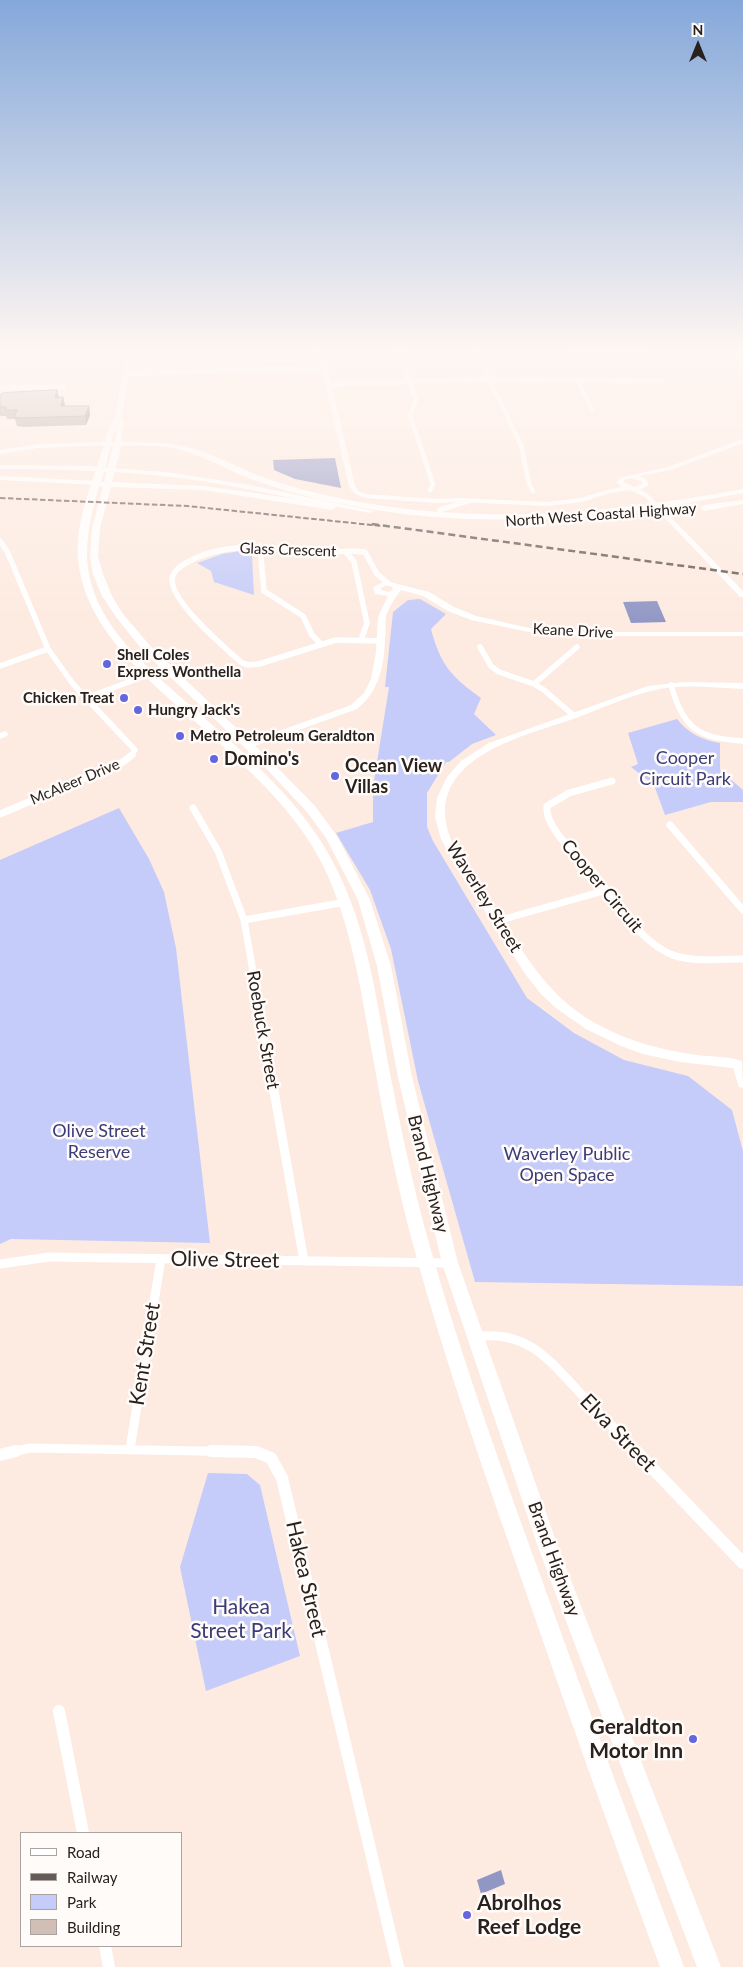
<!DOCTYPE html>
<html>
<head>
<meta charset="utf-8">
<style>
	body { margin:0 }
	#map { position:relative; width:743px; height:1967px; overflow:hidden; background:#fdebe1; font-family:Lato,sans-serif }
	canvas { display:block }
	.legend { position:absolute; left:20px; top:1832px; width:162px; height:115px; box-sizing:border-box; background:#fffbf9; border:1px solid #a9a4a1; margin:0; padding:6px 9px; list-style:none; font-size:15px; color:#28211e }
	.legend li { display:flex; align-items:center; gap:10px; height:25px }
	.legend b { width:25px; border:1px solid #a9a4a1 }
	.north { position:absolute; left:673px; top:20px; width:50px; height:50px; -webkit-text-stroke:4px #fffbf9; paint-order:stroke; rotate:0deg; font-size:14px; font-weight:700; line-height:20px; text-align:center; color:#28211e }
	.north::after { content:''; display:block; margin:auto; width:18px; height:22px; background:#28211e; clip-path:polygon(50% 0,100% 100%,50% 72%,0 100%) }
</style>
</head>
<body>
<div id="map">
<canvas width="743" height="1967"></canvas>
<ul class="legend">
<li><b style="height:6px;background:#fff"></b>Road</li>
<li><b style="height:6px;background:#655b56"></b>Railway</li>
<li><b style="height:14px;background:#c5ccf9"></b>Park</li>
<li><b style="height:14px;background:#d1bfb6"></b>Building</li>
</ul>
<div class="north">N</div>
</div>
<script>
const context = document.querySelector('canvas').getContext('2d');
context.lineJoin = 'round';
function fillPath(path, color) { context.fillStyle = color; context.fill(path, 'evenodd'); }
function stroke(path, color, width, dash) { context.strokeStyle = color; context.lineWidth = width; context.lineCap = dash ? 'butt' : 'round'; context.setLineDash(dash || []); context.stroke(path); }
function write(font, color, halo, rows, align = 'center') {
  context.font = font + ' Lato,sans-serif'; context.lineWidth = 5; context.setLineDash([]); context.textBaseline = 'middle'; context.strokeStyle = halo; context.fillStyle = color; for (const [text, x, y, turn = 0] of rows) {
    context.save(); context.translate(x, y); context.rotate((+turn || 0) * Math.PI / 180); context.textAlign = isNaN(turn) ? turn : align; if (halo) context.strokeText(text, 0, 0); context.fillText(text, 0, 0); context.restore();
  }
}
fillPath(new Path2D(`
	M240 551 252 555 254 595 214 582 211 571 197 563 222 554Z
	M420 599 446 614 431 629C441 666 451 676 481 698L474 714 496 735 472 744 449 762H446L427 793V827L433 841 527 998 574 1033 624 1060 688 1076 732 1110 743 1151V1286L475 1282 418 1081 391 949 370 890 336 833 373 822V787L389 687H385L393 612 408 600Z
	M677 719C688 733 702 740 720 743V770L743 790V802H711L665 815 654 785 631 767 638 764 628 733Z
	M119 808 149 859 164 892 176 948 210 1243 11 1239 0 1244V860Z
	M208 1473 247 1474 260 1485 300 1656 206 1691 180 1567Z`), '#c5ccf9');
fillPath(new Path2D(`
	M335 458 341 488 295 479 274 470 273 460Z
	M657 601 666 622 631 623 623 602Z
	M501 1870 505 1884 481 1894 477 1880Z`), '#9197c5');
stroke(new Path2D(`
	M397 348 416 400 410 415 433 484 430 490
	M474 348 521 445 529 484 533 491
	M559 348 571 353H645
	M0 362 6 348
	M126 374 325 367
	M578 380 592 410
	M329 385 482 379 663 381
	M0 388 64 387`), '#fff', 4.5);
stroke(new Path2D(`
	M0 541 7 551 48 649 73 684 135 750 131 756
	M260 546 264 591 303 616 312 635 321 644
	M346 552 354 562 367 623 361 640
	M381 641 336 640 259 664 249 665 242 663C224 647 173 604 172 580 172 572 179 567 186 563 230 537 283 551 331 552 343 552 353 550 365 552L377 574 388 583
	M480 647 491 666 499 672 534 684 544 690 573 715
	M0 666 48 649
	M534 684 577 647
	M671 685C684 729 697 738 743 741
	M86 698 166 668
	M0 736 5 734`), '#fff', 5.5);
stroke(new Path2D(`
	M612 781 569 793 547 806C546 816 551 825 557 833 566 847 581 857 591 869 615 898 633 935 668 953 689 963 720 959 743 959
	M193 808 218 851 244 920 268 1058
	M0 814 123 762 132 755
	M670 825 743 910
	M244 920 346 902
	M497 921 607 890`), '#fff', 7);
stroke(new Path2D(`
	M268 1057 304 1261
	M0 1264 49 1257 450 1263
	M476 1337C527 1329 550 1361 581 1394 600 1414 619 1433 637 1452
	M130 1449 161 1259
	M11 1452 30 1448 257 1452`), '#fff', 9);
stroke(new Path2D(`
	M211 1451 256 1452 271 1458 282 1478 398 1967
	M636 1451 743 1563
	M0 1455 16 1451
	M59 1711 83 1833
	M105 1946 109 1967`), '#fff', 12);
fillPath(new Path2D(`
	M317 348H323L355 486 359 492 367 494 436 499 459 498 548 502 581 498 607 490 622 487 617 483 619 478 668 467 743 439V443L671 470 639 476 646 479 649 485 640 490 649 495 743 591V597H740L645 497 630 490 610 493 582 502 548 506 459 502 436 503 366 498 355 494 349 486ZM630 478 641 481 642 484 634 487 623 482 624 480Z
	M386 581 429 592 454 607 476 616 529 628 586 632H743V636H586L529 632 471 620 448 611 423 596 401 590C396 597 389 606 386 616 385 624 386 632 385 639 384 667 379 691 357 709L252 747H246V743L351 705 364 693 371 679 376 652 378 617 388 596 375 594 373 587ZM387 585 392 587 393 590 389 592 381 590V588Z
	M684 682 743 683V689C714 688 680 683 651 691 626 697 600 709 576 718 531 734 445 752 445 812 445 846 474 876 491 903 523 950 544 994 595 1023 627 1041 661 1050 697 1055 711 1057 728 1056 742 1061L743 1088 739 1087 733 1068 680 1062 643 1054 621 1046 586 1029 556 1008 541 994 526 975 457 868 441 839 435 817 437 798 447 777 461 761 489 743 648 686Z`), '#fff');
fillPath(new Path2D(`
	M127 348H133L122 415 124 424 120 444 115 443 117 423 110 445 38 448 0 454V450L38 444 105 442 110 424 116 415Z
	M0 465 87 466 174 473 249 485 374 511 370 513C314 503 258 490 201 481 135 471 67 469 0 469Z
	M0 476 97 481 101 483 97 485 0 480Z`), '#fff');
fillPath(new Path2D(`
	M118 441C140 444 161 441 183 446 211 452 237 468 265 478 320 497 378 507 437 512V508L467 499 471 501 470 503 442 512C543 520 644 507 743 489V493C615 518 482 531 353 506 318 500 284 491 251 479 230 471 210 459 188 452 167 445 144 445 121 446L112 482 204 486 332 504 336 507 332 510 204 490 111 487 100 528 98 556 103 574 112 596 123 614 152 648 271 761 315 806 337 836 370 900 391 966 412 1077 458 1263 558 1547 721 1967H697L538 1547 442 1263 398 1077 377 966 358 900 326 838 307 812 263 765 144 652 116 617 102 596 93 574 90 556 92 528 103 487 99 486C90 518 82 550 91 583 106 636 154 673 193 708 246 755 303 802 335 866 367 928 376 996 388 1063 400 1125 413 1187 430 1247 464 1366 506 1482 548 1597 593 1721 638 1844 684 1967H660C614 1843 570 1719 527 1595 487 1481 447 1368 415 1252 398 1190 385 1126 374 1063 362 999 354 936 328 876 304 821 260 780 217 741 164 692 84 636 78 558 75 519 94 480 104 444ZM111 446H113L104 482H101Z
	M743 500V504L704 511 700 508 704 505Z`), '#fff');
stroke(new Path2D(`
	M0 498 187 506 382 526`), '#655b56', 2, [5.5, 2.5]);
stroke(new Path2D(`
	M372 524 743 574`), '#655b56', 2.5, [7, 4]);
fillPath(new Path2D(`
	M0 395 63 397 65 406H89L90 415 86 425 23 427 17 426 15 419H7L6 416H0Z`), '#b4a49d');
fillPath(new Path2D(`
	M57 390 59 398H55Z
	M63 397 65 406H61Z
	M89 406 90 415 86 425 85 416Z`), '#92867f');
const building = new Path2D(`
	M57 390 55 398 63 397 61 406H89L85 416 21 418 14 417 17 410H5L6 407H0V395L3 393Z`);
fillPath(building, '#d1bfb6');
stroke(building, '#92867f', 1);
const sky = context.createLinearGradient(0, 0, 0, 624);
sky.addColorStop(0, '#85a8da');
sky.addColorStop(0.56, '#fef6f2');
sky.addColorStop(1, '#fef6f200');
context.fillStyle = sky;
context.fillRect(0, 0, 743, 624);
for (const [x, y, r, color] of [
	[107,664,5,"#6566df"],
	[124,698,5,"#6566df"],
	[138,710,5,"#6566df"],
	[180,736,5,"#6566df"],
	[214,759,5,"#6566df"],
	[335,776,5,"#6566df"],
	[693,1739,5,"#6566df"],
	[467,1915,5,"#6566df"]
]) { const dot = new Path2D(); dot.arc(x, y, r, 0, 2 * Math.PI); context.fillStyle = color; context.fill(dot); stroke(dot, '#fffbf9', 2); }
write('15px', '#28211e', '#fffbf9', [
	["North West Coastal Highway",601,515,-4],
	["Glass Crescent",288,550,2],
	["Keane Drive",573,631,3],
	["McAleer Drive",75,782,-23]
]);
write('bold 15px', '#28211e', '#fffbf9', [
	["Shell Coles",117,655],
	["Express Wonthella",117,672],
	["Chicken Treat",114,698,"right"],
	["Hungry Jack's",148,710],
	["Metro Petroleum Geraldton",190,736]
], 'left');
write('18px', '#3a3d78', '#fffbf9', [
	["Cooper",685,758],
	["Circuit Park",685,779],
	["Olive Street",99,1131],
	["Reserve",99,1152],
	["Waverley Public",567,1154],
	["Open Space",567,1175]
]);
write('bold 18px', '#28211e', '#fffbf9', [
	["Domino's",224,759],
	["Ocean View",345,766],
	["Villas",345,787]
], 'left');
write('18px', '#28211e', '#fffbf9', [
	["Cooper Circuit",602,886,50],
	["Waverley Street",484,897,58],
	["Roebuck Street",263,1030,80],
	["Brand Highway",428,1174,76],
	["Brand Highway",554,1559,70]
]);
write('21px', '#28211e', '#fffbf9', [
	["Olive Street",225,1260,1],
	["Kent Street",145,1354,-81],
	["Elva Street",618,1433,46],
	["Hakea Street",306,1579,77]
]);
write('21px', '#3a3d78', '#fffbf9', [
	["Hakea",241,1607],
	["Street Park",241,1631]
]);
write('bold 21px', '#28211e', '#fffbf9', [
	["Geraldton",683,1727],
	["Motor Inn",683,1751],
	["Abrolhos",477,1903,"left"],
	["Reef Lodge",477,1927,"left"]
], 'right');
</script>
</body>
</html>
